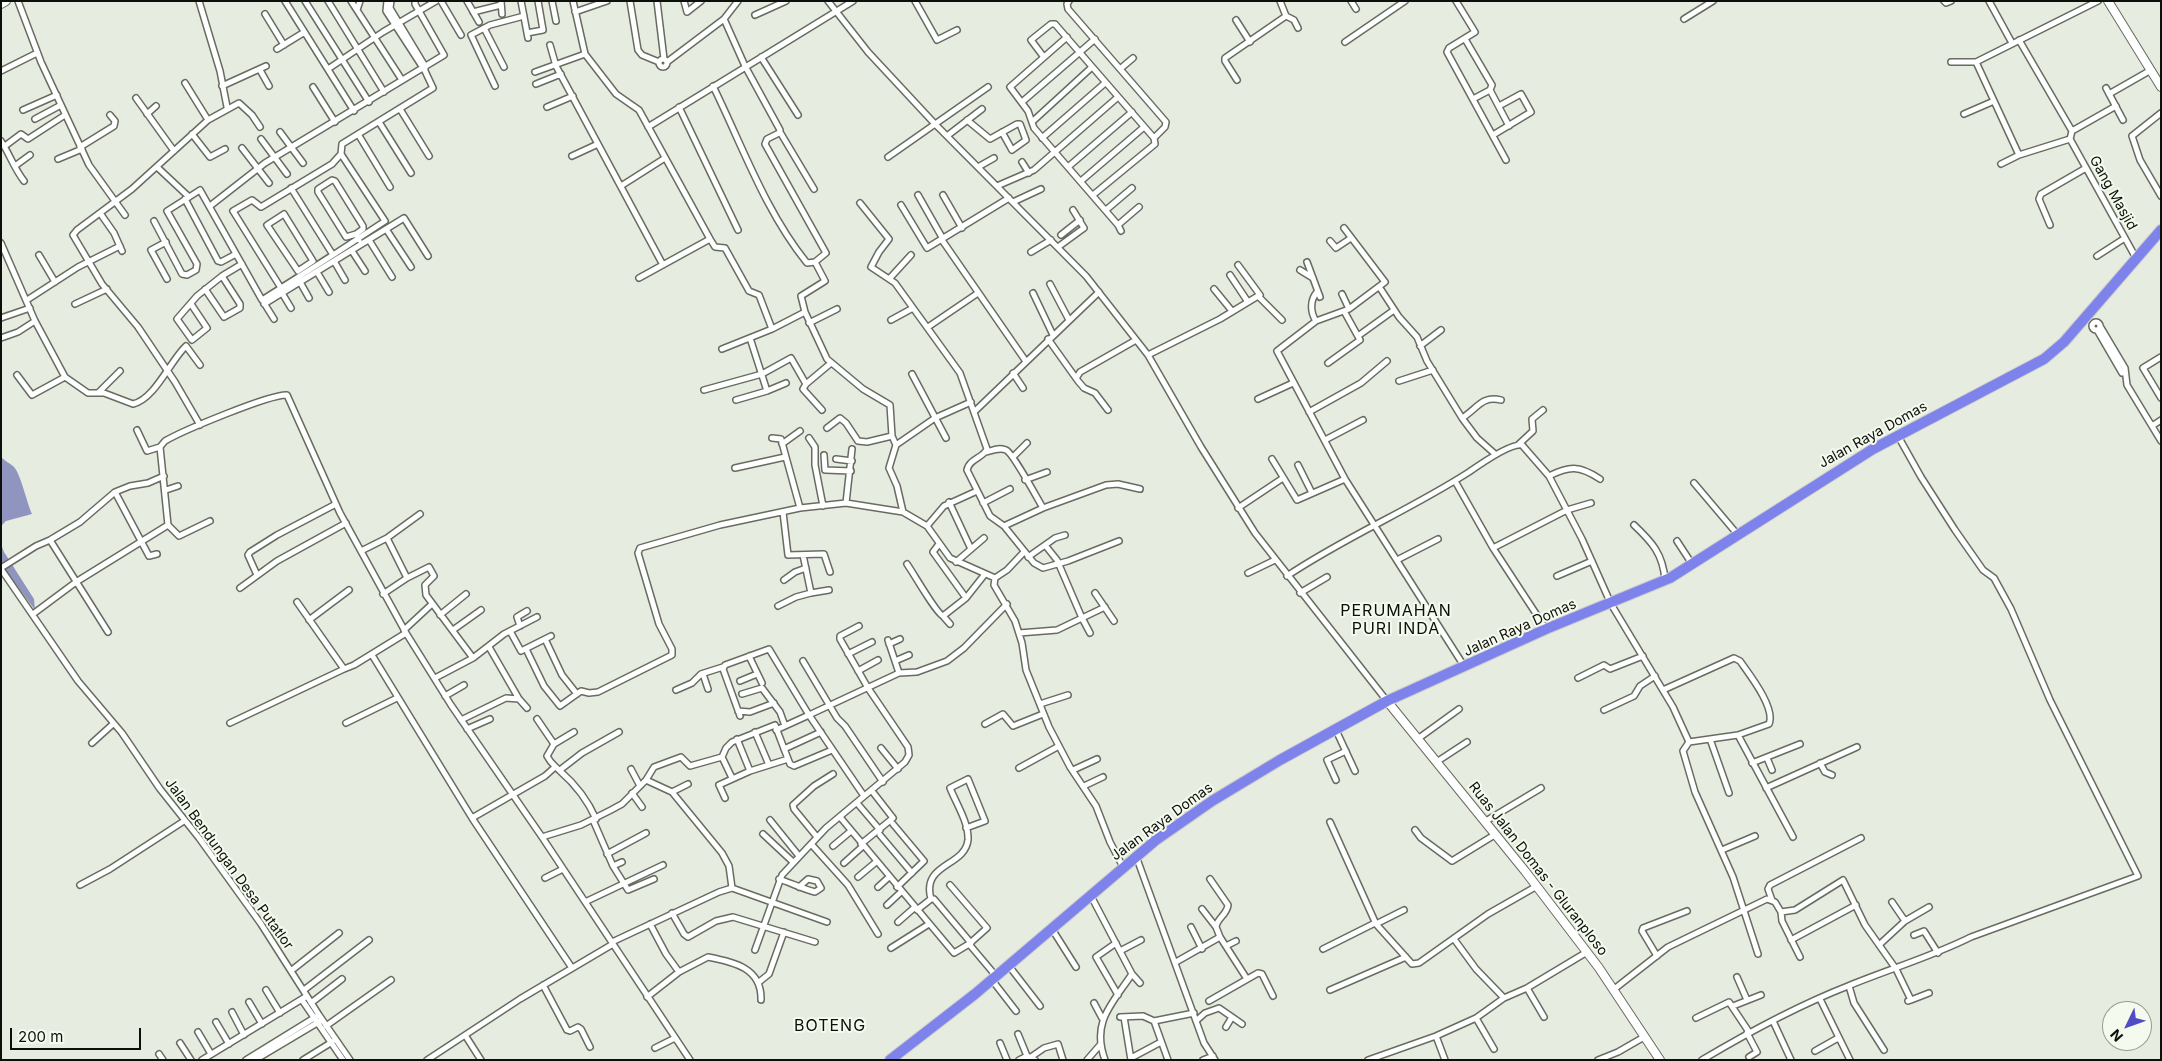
<!DOCTYPE html>
<html>
<head>
<meta charset="utf-8">
<style>
	body { margin:0 }
	#map { position:relative; width:2162px; height:1061px; overflow:hidden; background:#e7ece0; font-family:Inter,sans-serif }
	canvas { display:block }
	.frame { position:absolute; inset:0; border:2px solid #0d0f0a; pointer-events:none }
	.north { position:absolute; left:2102px; top:1001px; width:50px; height:50px; box-sizing:border-box; background:#f4faed; border:1px solid #989c92; border-radius:50%; rotate:228deg; font-size:14px; font-weight:700; line-height:20px; text-align:center; color:#0d0f0a }
	.north::after { content:''; display:block; margin:auto; width:18px; height:22px; background:#504cc3; clip-path:polygon(50% 0,100% 100%,50% 72%,0 100%) }
	.scale { position:absolute; left:10px; top:1028px; width:131px; height:22px; box-sizing:border-box; border:2px solid #0d0f0a; border-top:0; padding-left:6px; font-size:15px; line-height:18px; white-space:nowrap; color:#0d0f0a; -webkit-text-stroke:4px #f4faed; paint-order:stroke }
</style>
</head>
<body>
<div id="map">
<canvas width="2162" height="1061"></canvas>
<div class="frame"></div>
<div class="north">N</div>
<div class="scale">200 m</div>
</div>
<script>
const context = document.querySelector('canvas').getContext('2d');
context.lineJoin = 'round';
function fillPath(path, color) { context.fillStyle = color; context.fill(path, 'evenodd'); }
function stroke(path, color, width, dash) { context.strokeStyle = color; context.lineWidth = width; context.lineCap = dash ? 'butt' : 'round'; context.setLineDash(dash || []); context.stroke(path); }
function write(font, color, halo, rows, align = 'center') {
  context.font = font + ' Inter,sans-serif'; context.lineWidth = 4; context.setLineDash([]); context.textBaseline = 'middle'; context.strokeStyle = halo; context.fillStyle = color; for (const [text, x, y, turn = 0] of rows) {
    context.save(); context.translate(x, y); context.rotate((+turn || 0) * Math.PI / 180); context.textAlign = isNaN(turn) ? turn : align; if (halo) context.strokeText(text, 0, 0); context.fillText(text, 0, 0); context.restore();
  }
}
fillPath(new Path2D(`
	M1 457C5 461 11 464 14 467 21 475 27 503 32 514L6 521 1 526Z
	M1 544 4 552 34 599 35 610 1 564Z`), '#9095bf');
const street = new Path2D(`
	M18 1 41 62 89 165 125 215
	M199 1 220 71 227 107
	M285 1 354 111
	M305 1 369 102
	M328 1 384 92
	M351 1 402 80
	M387 1 386 11 425 71V66L390 8 391 1
	M441 1 461 35
	M467 1 479 22
	M501 1 502 14
	M521 1 528 38
	M552 1 556 21
	M573 1 585 54 616 94 639 110 710 239 639 278
	M630 1 638 50 642 55 659 62
	M657 1 664 59
	M684 1 687 12 701 1
	M828 1 868 52 934 123 1086 276 1148 355 1201 447 1255 533 1387 701
	M915 1 937 40 957 30
	M1280 1 1286 16 1294 20 1298 28
	M1351 1 1356 9
	M1456 1 1475 32 1449 48 1447 52 1506 160
	M1944 1 1946 3 1951 1
	M1989 1 2012 43
	M357 10 360 1
	M473 12 501 5
	M575 12 607 1
	M265 14 284 45
	M755 15 786 1
	M724 19 745 66 780 130 779 133 767 139 765 144 826 253 815 262 825 281 801 296 805 312 827 359 863 389 890 405 892 436 896 445 889 468 897 486 903 512
	M1684 19 1713 1
	M1236 20 1250 42
	M484 28 504 67
	M527 33 543 30 538 1
	M1067 37 1010 87 1028 111 1034 128 1118 225 1121 231
	M1465 39 1492 85 1490 90
	M2019 40 2072 131 2070 139
	M1345 42 1405 1
	M550 45 556 66 663 265
	M277 49 303 33
	M1043 56 1031 40 1051 24H1055L1154 138 1165 127 1166 122 1068 9 1067 4 1069 1
	M761 57 798 115
	M659 63a4 4 0 1 1 8 0a4 4 0 1 1-8 0Z
	M667 62 724 19 738 1
	M1951 62H1976L2098 1
	M1976 62 2019 155 2070 139
	M328 69 383 32 436 1
	M1120 69 1133 58
	M260 70 269 86
	M1 71 37 53
	M535 72 585 54
	M1237 80 1225 61V58L1286 16
	M185 83 208 120
	M536 84 561 74
	M222 86 266 66
	M495 86 471 35 490 25 524 16
	M713 86C742 145 765 211 807 263L815 262
	M313 87 335 122
	M2106 88 2123 120
	M2109 94 2151 70
	M136 98 174 151
	M1473 99 1490 90 1509 126
	M1022 102 1095 39
	M547 107 573 96
	M679 107 738 230
	M400 109 429 156
	M23 110 57 95
	M2161 113 2132 136 2140 160 2161 196
	M147 114 156 106
	M1964 114 1994 101
	M35 119 61 105
	M967 120 990 139 1017 124H1020L1026 140 1012 150 1002 132
	M379 122 411 173
	M1032 122 1092 67
	M648 127 853 1
	M2072 131 2116 106
	M280 132 303 163
	M780 132 814 189
	M192 134 210 157 225 149
	M358 134 390 187
	M1493 135 1531 112 1521 94 1499 106
	M947 136 982 109
	M1042 138 1105 83
	M261 139 287 174
	M2070 139 2136 258
	M1 141C10 155 14 168 24 181
	M5 146 21 134 28 139 65 115
	M80 147 114 126 115 121 110 115
	M242 148 269 183
	M572 156 598 144
	M888 157 988 87
	M58 159 82 149
	M1022 162 1029 173
	M2001 164 2019 155
	M15 166 30 155
	M157 167 189 197
	M978 167 994 158
	M1068 167 1132 112
	M1081 181 1144 127
	M621 186 665 158
	M997 186 1034 170 1118 97
	M918 195 943 239
	M943 195 962 228
	M1093 195 1155 144 1154 138
	M185 199 218 261 221 262 236 254
	M1013 202 1041 189
	M860 203 889 239 879 252 871 267 895 283 960 373 987 449C983 458 969 459 967 470L990 516 1004 526 1034 563 1043 568 1068 561 1119 541
	M901 205 927 248 1009 198
	M210 206 265 163 444 55 415 4V1
	M1106 210 1132 188
	M100 213 114 233 122 251
	M284 214 313 261 298 271 267 225Z
	M154 221 182 274 187 275 196 270 197 264 167 211 200 190 262 300 333 255 291 188
	M1118 225 1139 207
	M2050 225 2039 199 2041 194 2086 168
	M1344 228 1385 282 1349 309 1316 321 1277 351 1345 479 1464 666
	M386 229 411 267
	M356 234 363 229V226L335 181 332 180 318 189V192L346 237 356 234 359 240
	M1061 235 1080 220
	M710 239 715 247 725 248 749 291 759 295 772 329
	M369 240 392 277
	M942 240 1025 360
	M1330 241 1336 248 1351 238
	M166 242 151 250 167 279
	M1 243 35 321 65 377 88 393H104L133 404C155 399 170 361 186 346L200 365
	M1058 247 1084 228 1073 210
	M352 251 365 271
	M1031 252 1051 240
	M39 255 55 282
	M333 255 385 221 341 154
	M2097 256 2125 238
	M334 261 345 280
	M1307 262 1320 297
	M1238 265 1260 295
	M1300 270 1313 278
	M317 272 329 292
	M1230 275 1248 302
	M890 278 911 255
	M300 282 309 298
	M1050 284 1069 320
	M281 288 233 211 252 200 261 207 332 164 341 154 342 144 433 88 425 71
	M1380 288 1399 317 1417 337 1427 361 1462 418 1477 438 1495 454
	M205 289 224 317 240 308V304L222 276 242 264
	M1214 289 1232 311
	M282 293 291 308
	M1033 293 1053 335
	M1342 294 1349 309
	M27 300 78 267 120 246
	M264 303 274 319
	M75 304 107 289
	M191 304 207 328 192 340 177 319 197 296 222 276
	M264 304 404 218 428 256
	M1 318 30 308
	M891 320 913 308
	M1316 321C1310 312 1310 300 1317 292
	M2092 326a4 4 0 1 1 8 0a4 4 0 1 1-8 0Z
	M809 323 837 309
	M2100 326 2125 368 2127 385 2161 441
	M928 327 978 293
	M2097 330 2122 373
	M1358 336 1394 310
	M1 338 18 332 35 321
	M750 338 767 391
	M1048 339 1078 381 1084 388 1095 393 1108 410
	M1420 346 1441 330
	M722 349 772 329 805 312
	M1148 355 1220 319 1258 296 1282 320
	M2161 357 2143 368 2161 398
	M1328 363 1360 340 1344 311
	M1013 373 1023 388
	M912 374 946 438
	M17 375 32 395 65 377
	M1077 377 1080 372 1136 340
	M1399 381 1433 370
	M806 384 803 389 822 410
	M704 390 762 374 791 358 806 384 831 363
	M99 392 120 371
	M1258 399 1293 383
	M736 400 767 391 786 383
	M974 412 1099 292
	M1309 412 1361 383 1387 361
	M1462 418C1477 409 1482 395 1501 400
	M200 425 175 382 138 327 102 284 73 235 77 230 132 189 208 120 239 103 252 115 260 127
	M2152 426 2161 420
	M827 428 840 418 846 423 858 441 867 442 892 436
	M137 430 147 451 160 447
	M772 438 781 439 800 508
	M809 438 815 447V465L823 506
	M1325 440 1363 420
	M782 444 800 431
	M1519 444 1533 431 1532 419 1543 410
	M896 445 935 418 971 402
	M986 452C993 450 1000 447 1006 450 1013 453 1037 498 1043 508
	M824 455 825 470 851 471
	M1013 457 1027 443
	M836 459 852 461
	M1272 459 1297 500 1345 479
	M1298 465 1312 493
	M735 468 785 457
	M1549 476C1569 466 1579 465 1600 479
	M1025 480 1047 472
	M1455 481 1493 548 1546 629
	M1694 483 1738 535
	M166 490 178 486
	M115 492 149 556 157 554
	M949 502 971 549
	M846 503 852 449
	M983 503 1010 489
	M1238 508 1283 478
	M783 512 788 555 824 554 830 572
	M168 525 179 536 210 521
	M1634 525C1652 542 1663 554 1665 580
	M927 526 944 506 977 491
	M1004 526 1043 508 1106 485 1118 484 1140 489
	M387 538 407 578
	M1677 541 1692 564
	M939 544 933 552 966 598 985 574
	M1493 548 1567 510 1591 503
	M361 551 387 538 420 514
	M1028 557 1055 538 1065 535
	M1397 560 1438 539
	M956 562 984 538
	M907 564C914 574 936 613 943 616
	M1 568 36 546 50 540
	M1 569 78 681 122 733 160 789 199 838 261 924 319 1015 350 1060
	M1248 573 1275 560
	M257 575 248 555 250 552 277 535 336 504
	M1287 576C1345 537 1410 510 1469 472 1479 465 1511 443 1522 445L1549 476 1582 539 1611 604 1673 707 1689 742
	M1557 576 1592 561
	M995 578 1007 570 1024 552
	M784 580 795 572 806 568
	M240 588 277 561 346 523
	M811 593 829 590
	M1095 593 1114 621
	M1300 593 1327 577
	M383 594 407 578 429 567 434 576 425 585 426 595 473 658
	M297 602 344 669 354 665 406 633
	M778 606 796 597 811 593 803 555
	M33 614 76 582 168 525 160 447 165 441C182 431 270 394 287 395L340 513 406 633 451 705 542 837 690 1060
	M440 615 466 594
	M309 620 349 590
	M950 624 943 616 966 598
	M520 626 517 617 527 611
	M404 630 432 604
	M453 630 481 610
	M510 631 521 651 551 636
	M108 632 50 540 80 522 115 492 130 486 148 483 164 476
	M1019 633 1057 630 1082 618 1057 560 1045 545
	M1090 633 1082 618 1105 607
	M545 639 562 675 577 694
	M888 640 899 673
	M889 644 900 639
	M489 647 519 699 527 708
	M526 649 544 686 560 706 581 691 589 693 598 692 672 655V649L659 624 638 553 640 548 720 525 800 508 846 503 903 512 927 526 950 558 995 578 994 585 1015 621 1022 643 1026 670 1049 727 1070 767 1096 806 1110 842 1123 867
	M848 654 872 642
	M372 655 472 818 572 968
	M749 656 762 683
	M803 661 837 718 845 726 883 782
	M895 661 909 655
	M858 671 878 660
	M703 674 708 689
	M435 678 473 658 504 634 537 617
	M1578 678 1604 665 1610 669 1643 656
	M740 681 757 674
	M676 690 692 683 701 674 723 667
	M1663 690 1734 658 1740 661C1749 674 1776 708 1769 724L1738 735 1689 742 1683 751 1695 792 1733 877 1758 954
	M742 694 762 688 780 712 785 726
	M445 696 464 685
	M1040 704 1068 695
	M1604 710 1634 696 1640 686 1655 676
	M738 711 750 712 774 703
	M740 716 723 669 725 665 769 649 809 715 899 673 917 672 947 661 964 648 1007 604
	M537 719 554 744
	M461 720 506 698 519 699
	M230 723 344 669
	M346 723 397 698
	M985 724 1003 714 1013 726 1043 714
	M1335 728 1355 771
	M467 729 490 719
	M776 730 809 715 864 796
	M574 732 554 744 547 756C551 764 554 765 560 771 575 784 588 801 596 819
	M755 732 769 765
	M1738 735 1793 837
	M1419 738 1459 709
	M737 739 750 771 788 759 790 764 794 766 832 750
	M1710 739 1729 793
	M92 743 113 724
	M881 748 898 769
	M784 749 821 732
	M722 757 732 778
	M1767 758 1772 770
	M1438 761 1467 742
	M1752 763 1800 744
	M1820 763 1825 772 1832 775
	M1019 768 1059 746
	M631 769 640 786
	M560 770 582 753 619 732
	M1073 770 1097 759
	M646 780 672 792 722 853 729 866 732 888
	M1336 780 1327 760 1346 751
	M1084 786 1103 777
	M1766 788 1857 747
	M672 792 688 784
	M632 793 642 807
	M725 798 719 785 750 771
	M857 803 880 830
	M840 817 954 953 969 944 987 928 950 885
	M472 818 545 776 555 767
	M593 820 613 866 628 890 654 879
	M770 820 799 856
	M1486 821 1541 788
	M1330 822 1376 924 1412 964 1419 963 1488 914 1537 886
	M893 824 924 861 897 887
	M966 828 985 821 968 779 950 788C956 803 969 823 968 840 965 867 921 863 931 899H934L971 943
	M1415 830 1421 838 1452 861 1496 834
	M763 834 793 862
	M880 835 912 873
	M542 837 581 825 611 810 622 804 646 780 654 767 681 757 690 766 722 757 726 748 732 742 775 725 788 759
	M817 837 794 809 793 805 814 786 833 774
	M861 844 893 818 872 791
	M812 845 848 885 878 934
	M833 846 851 831
	M1722 850 1755 836
	M607 854 646 833
	M1136 856 1204 1043 1215 1060
	M844 863 863 846
	M613 866 622 862
	M858 877 876 862
	M545 878 563 869
	M779 879C791 883 803 889 815 892L821 888 817 881 808 879 799 887
	M1210 879 1228 905C1227 915 1217 918 1216 927
	M80 885 110 869 184 821
	M878 887 889 877
	M1091 896 1132 974C1112 1004 1091 1022 1105 1060
	M1772 900 1768 889 1770 885 1861 838
	M585 902 663 865
	M1892 902 1905 921
	M887 905 901 892
	M917 910 931 899
	M1781 912 1795 910 1843 880 1865 925 1896 969 1911 1000 1908 1001
	M672 913 684 934 688 937 716 921 733 917 815 942
	M898 922 914 908
	M650 924 666 954 679 972
	M1376 924 1404 910
	M1191 927 1202 949
	M1052 929 1076 967
	M1914 935 1924 931 1938 953
	M1220 937 1247 979
	M1454 939 1476 969 1504 998
	M1791 940 1856 905
	M612 942 719 892 732 888 827 922
	M1116 943 1096 957 1118 995
	M969 944 996 976
	M1879 945 1905 921 1929 907
	M1226 946 1236 941
	M891 948 929 924
	M1323 949 1375 923
	M755 950 782 875 826 828 905 762 909 755 908 747 868 688 840 639V636L859 626
	M1120 951 1141 940
	M1657 956 1642 931 1643 928 1687 911
	M1176 962 1220 937 1216 927 1202 909
	M1009 966 1040 1006
	M292 970 339 933
	M1132 974 1140 983
	M1737 977 1747 1000
	M992 980 1016 1011
	M759 982 769 974 784 932
	M543 985 567 1030 570 1031 578 1027 581 1029 590 1047
	M1849 986 1854 1003 1884 1050
	M1527 988 1544 1017
	M266 990 280 1013
	M304 990 369 940
	M1330 990 1406 957
	M1613 990 1668 947 1767 899 1775 902 1781 912 1782 921 1800 957
	M647 997 679 972 708 957C734 962 762 968 761 1000
	M1820 999 1850 1060
	M302 1000 343 1060
	M1911 1000 1929 993
	M1209 1001 1258 973 1262 974 1273 996
	M249 1002 262 1024
	M311 1003 342 979
	M1094 1003 1102 1018
	M1733 1006 1761 995
	M232 1012 244 1035
	M1120 1017 1143 1016 1154 1021
	M1124 1017 1131 1060
	M1232 1017 1242 1024
	M1476 1018 1494 1049
	M1696 1018 1729 1002 1749 1032
	M1196 1021 1205 1013 1219 1008 1232 1017 1226 1027
	M1773 1021 1791 1060
	M216 1022 229 1044
	M326 1026 391 980
	M198 1032 211 1054
	M1747 1033 1757 1052 1749 1057
	M1018 1034 1027 1056
	M465 1035 481 1060
	M1436 1036 1445 1060
	M180 1043 191 1060
	M1000 1043 1007 1060
	M655 1048 675 1038
	M1815 1051 1838 1038
	M159 1054 163 1060
	M1031 1057 1044 1048 1058 1044 1063 1060
	M1131 1058 1161 1042
	M202 1060 307 996
	M246 1060 319 1015
	M255 1060 322 1020
	M303 1060 332 1042
	M427 1060 520 999 613 944
	M1019 1060 1027 1056 1035 1060
	M1087 1060 1100 1045
	M1168 1060 1154 1021 1194 1013
	M1203 1060 1213 1056
	M1368 1060 1436 1036 1476 1018 1504 998 1527 988 1587 952
	M1598 1060 1618 1052 1644 1037
	M1702 1060C1749 1032 1797 1006 1848 986 1889 969 1931 957 1971 937L2138 876 2050 700 2011 609 1994 578 1983 570 1955 530 1921 477 1898 436`);
const secondary = new Path2D(`
	M2108 1 2161 87
	M1 4 6 1
	M1387 701 1525 871 1599 968 1660 1060`);
const highway = new Path2D(`
	M890 1060 975 994 1156 840 1212 801 1280 760 1387 701 1546 629 1670 578 1873 449 2044 359 2064 342 2161 230`);
stroke(street, '#676c61', 8);
stroke(secondary, '#676c61', 10);
stroke(highway, '#cacac9', 12);
stroke(street, '#fff', 5);
stroke(secondary, '#fff', 8);
stroke(highway, '#7d83eb', 10);
write('14px', '#0d0f0a', '#f4faed', [
	["Gang Masjid",2113,193,61],
	["Jalan Raya Domas",1873,435,-29],
	["Jalan Raya Domas",1520,628,-24],
	["Jalan Raya Domas",1162,822,-36],
	["Jalan Bendungan Desa Putatlor",229,864,54],
	["Ruas Jalan Domas - Gluranploso",1538,869,52]
]);
context.letterSpacing = '1px';
write('16px', '#0d0f0a', '#f4faed', [
	["PERUMAHAN",1396,611],
	["PURI INDA",1396,629],
	["BOTENG",830,1026]
]);
context.letterSpacing = '0px';
</script>
</body>
</html>
